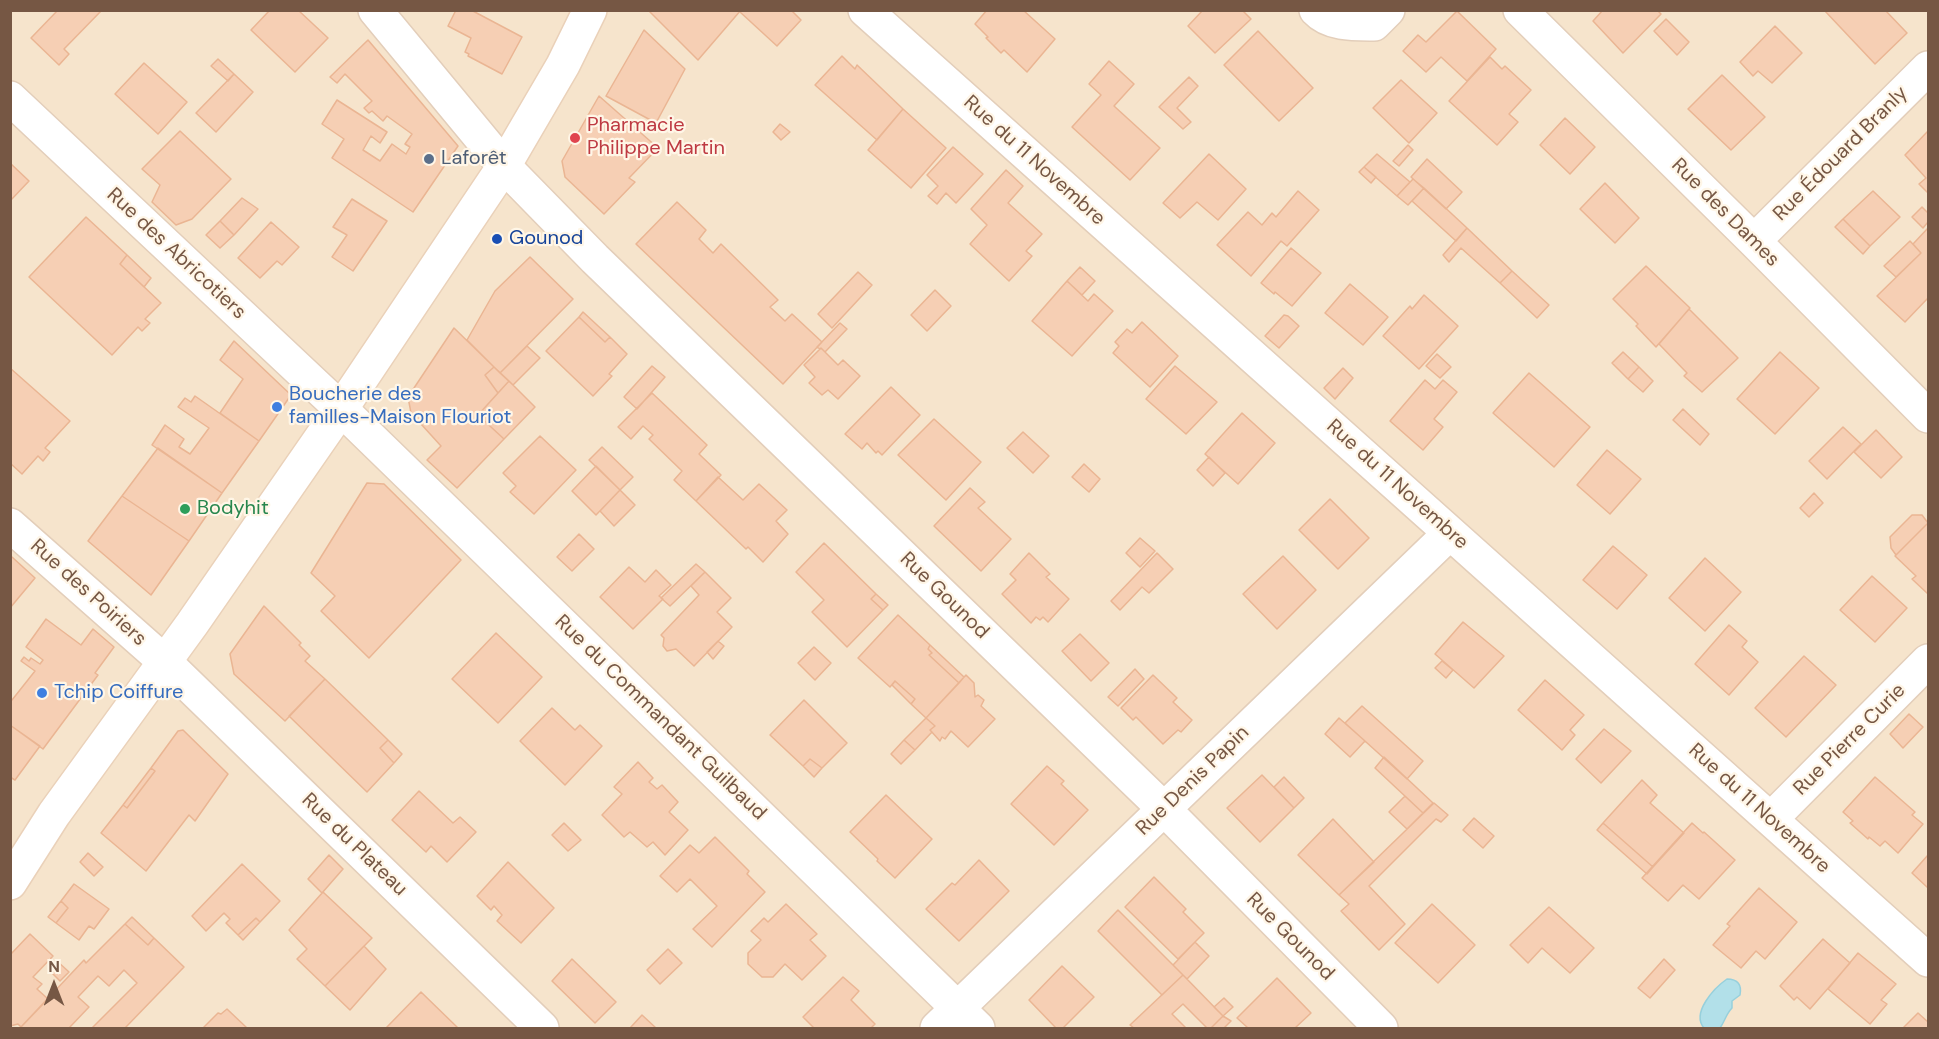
<!DOCTYPE html>
<html>
<head>
<meta charset="utf-8">
<style>
	body { margin:0 }
	#map { position:relative; width:1939px; height:1039px; overflow:hidden; background:#fef2de; font-family:"DM Sans",sans-serif }
	canvas { display:block }
	.frame { position:absolute; inset:0; border:12px solid #765744; pointer-events:none }
	.north { position:absolute; left:24px; top:955px; width:60px; height:60px; -webkit-text-stroke:4px #fff6e7; paint-order:stroke; rotate:0deg; font-size:16px; font-weight:700; line-height:24px; text-align:center; color:#765744 }
	.north::after { content:''; display:block; margin:auto; width:21px; height:27px; background:#765744; clip-path:polygon(50% 0,100% 100%,50% 72%,0 100%) }
</style>
</head>
<body>
<div id="map">
<canvas width="1939" height="1039"></canvas>
<div class="frame"></div>
<div class="north">N</div>
</div>
<script>
const context = document.querySelector('canvas').getContext('2d');
context.lineJoin = 'round';
function fillPath(path, color) { context.fillStyle = color; context.fill(path, 'evenodd'); }
function stroke(path, color, width, dash) { context.strokeStyle = color; context.lineWidth = width; context.lineCap = dash ? 'butt' : 'round'; context.setLineDash(dash || []); context.stroke(path); }
function write(font, color, halo, rows, align = 'center') {
  context.font = font + ' "DM Sans",sans-serif'; context.lineWidth = 4.5; context.setLineDash([]); context.textBaseline = 'middle'; context.strokeStyle = halo; context.fillStyle = color; for (const [text, x, y, turn = 0] of rows) {
    context.save(); context.translate(x, y); context.rotate((+turn || 0) * Math.PI / 180); context.textAlign = isNaN(turn) ? turn : align; if (halo) context.strokeText(text, 0, 0); context.fillText(text, 0, 0); context.restore();
  }
}
fillPath(new Path2D(`
	M11 11H1928V1028H11Z`), '#f6e4cc');
const water = new Path2D(`
	M1727 979C1738 979 1742 985 1740 995L1732 1001V1008C1726 1014 1725 1021 1720 1028H1704C1691 1013 1714 988 1727 979Z`);
fillPath(water, '#b2e0e9');
stroke(water, '#97d0dc', 1.5);
const building = new Path2D(`
	M58 10H102L64 49 69 54 59 65 31 38Z
	M270 10H298L328 38 295 72 251 30Z
	M456 10H471L522 37 502 74 468 56 469 54 465 52 471 38 448 26Z
	M648 10H741L698 60Z
	M741 10H791L801 20 777 46 740 12Z
	M987 10H1023L1055 39 1027 72 1004 50 1001 53 986 38 988 37 975 24Z
	M1203 10H1242L1251 19 1215 53 1188 26Z
	M1603 10H1657L1661 14 1623 53 1593 21Z
	M1824 10H1885L1907 33 1875 64Z
	M1457 11 1496 49 1467 81 1441 57 1426 72 1403 51 1418 35 1426 42Z
	M1666 19 1689 42 1677 55 1654 31Z
	M1775 26 1802 53 1772 83 1758 71 1753 76 1740 62Z
	M644 30 685 69 656 123 606 96Z
	M1258 31 1313 88 1279 121 1224 65Z
	M368 40 458 146 413 212 332 158 344 139 322 124 337 100 387 132 380 143 371 136 363 150 380 161 392 144 406 154 410 147 405 144 412 134 387 116 383 121 372 111 369 113 364 108 372 101 345 74 337 83 330 77Z
	M842 56 855 69 857 65 903 109 877 140 815 85Z
	M1490 57 1502 69 1505 66 1531 90 1509 114 1518 122 1497 145 1449 101Z
	M218 59 234 74 228 81 211 66Z
	M1109 61 1134 84 1114 106 1160 148 1130 180 1072 127 1101 95 1089 84Z
	M144 63 187 102 158 134 115 94Z
	M234 74 253 92 216 132 196 113Z
	M1722 75 1765 117 1731 150 1688 109Z
	M1189 77 1198 86 1177 108 1191 122 1183 129 1159 107Z
	M1401 80 1437 113 1409 143 1373 108Z
	M599 96 658 148 629 178 635 182 604 214 565 177 562 161Z
	M903 109 946 148 911 188 868 150Z
	M1565 118 1595 147 1570 174 1540 145Z
	M780 124 790 132 781 140 773 132Z
	M180 131 231 179 192 219 176 225 152 202 160 185 142 169Z
	M1928 131V193L1919 184 1926 178 1905 155Z
	M1408 145 1413 150 1399 166 1393 161Z
	M953 147 983 174 956 203 946 193 937 204 928 196 938 186 927 175Z
	M1209 154 1246 189 1218 220 1197 202 1180 218 1163 203Z
	M1377 154 1410 182 1397 196 1364 167Z
	M1427 159 1462 192 1446 209 1411 177Z
	M10 163 29 181 10 201Z
	M1364 167 1376 177 1371 183 1359 172Z
	M1006 170 1023 186 1008 203 1042 234 1026 251 1032 256 1009 281 970 244 987 225 971 209Z
	M1413 179 1424 188 1408 205 1397 196Z
	M1605 183 1639 218 1615 243 1580 209Z
	M1424 188 1467 228 1456 241 1412 201Z
	M1298 191 1319 210 1287 246 1281 241 1251 276 1217 245 1248 212 1262 225 1272 213 1276 217Z
	M1873 191 1900 217 1870 246 1843 219Z
	M242 198 258 209 234 235 220 221Z
	M352 199 387 221 353 271 332 257 347 235 333 227Z
	M677 202 706 230 699 239 713 253 721 244 778 300 770 307 785 321 792 314 822 342 783 384 636 244Z
	M1922 207 1928 213V222L1923 228 1912 217Z
	M86 217 127 255 120 264 161 303 145 319 150 323 142 331 138 327 112 355 29 277Z
	M1843 219 1870 246 1863 254 1835 227Z
	M220 221 234 235 220 248 206 235Z
	M271 222 299 247 282 265 277 261 260 278 238 258Z
	M1467 228 1512 271 1500 283 1461 248 1449 262 1443 255Z
	M1928 228V298L1905 322 1877 296 1921 253 1913 244Z
	M1910 241 1921 253 1896 277 1884 266Z
	M1291 248 1321 273 1292 306 1275 292 1274 294 1261 283Z
	M127 255 151 278 144 287 120 264Z
	M530 257 573 299 500 373 467 340 495 291Z
	M1646 266 1690 308 1656 347 1636 326 1638 324 1613 299Z
	M1080 267 1095 281 1082 295 1067 281Z
	M1512 271 1549 305 1537 318 1500 283Z
	M858 272 872 285 832 328 818 314Z
	M1067 281 1088 301 1094 294 1113 311 1072 356 1032 321Z
	M1350 284 1388 317 1363 345 1325 313Z
	M935 290 951 306 927 331 911 315Z
	M1424 295 1458 326 1419 369 1383 336 1410 306 1412 309Z
	M1689 309 1738 358 1702 392 1684 376 1687 373 1659 344Z
	M583 312 610 337 605 342 579 317Z
	M1284 315 1288 316 1299 326 1279 348 1265 336Z
	M579 317 605 342 610 337 627 354 609 374 612 376 593 396 546 351Z
	M1142 322 1178 356 1150 387 1113 353 1119 346 1115 342 1127 329 1132 333Z
	M840 323 847 329 825 352 821 348 820 349 817 347Z
	M454 328 494 367 485 375 498 393 478 415 504 439 457 488 427 460 441 446 411 413 408 397Z
	M234 341 291 395 259 441 220 413 243 379 220 360Z
	M527 346 540 358 513 385 500 373Z
	M821 348 838 365 843 360 860 376 838 399 828 390 822 395 809 383 815 377 804 365Z
	M1623 352 1639 367 1628 379 1612 363Z
	M1780 352 1819 388 1775 434 1737 399Z
	M1437 354 1451 367 1440 378 1426 366Z
	M652 366 665 377 637 409 624 397Z
	M1175 366 1217 402 1186 434 1146 399Z
	M494 367 509 381 498 393 485 375Z
	M1639 367 1653 381 1643 392 1628 379Z
	M10 368 70 421 45 448 50 452 43 461 38 456 22 474 10 463Z
	M1343 368 1353 378 1335 399 1324 388Z
	M1529 373 1590 427 1554 467 1493 413Z
	M1425 380 1435 389 1443 380 1457 392 1434 419 1443 427 1423 450 1390 421Z
	M509 381 535 407 504 439 478 415Z
	M891 387 920 415 882 455 878 451 876 453 867 443 862 449 845 434Z
	M652 393 707 445 699 454 721 475 696 501 674 480 682 471 649 439 653 435 643 426 631 439 618 427Z
	M195 396 259 441 222 493 152 445 165 425 184 439 179 447 190 454 209 428 178 407 185 398 191 402Z
	M1683 409 1709 434 1700 445 1673 420Z
	M1242 413 1275 443 1238 484 1205 454Z
	M934 419 981 462 946 500 898 455Z
	M1843 427 1861 444 1827 479 1809 461Z
	M1876 430 1902 457 1881 478 1854 452Z
	M1023 432 1049 456 1033 473 1007 448Z
	M540 436 576 470 534 514 510 492 516 486 503 473Z
	M602 447 633 477 620 490 589 460Z
	M158 448 222 493 189 541 122 496Z
	M1607 450 1641 479 1610 514 1577 485Z
	M1209 457 1225 473 1213 486 1197 470Z
	M1084 464 1100 479 1089 492 1072 477Z
	M596 466 620 490 596 515 572 491Z
	M718 477 743 500 759 484 787 510 776 521 788 534 763 562 748 547 746 549 696 501Z
	M367 483 384 484 461 560 369 658 321 611 335 596 311 573Z
	M970 488 985 502 978 508 1011 539 981 571 934 526Z
	M620 490 635 505 614 526 600 511Z
	M1814 493 1823 503 1809 517 1800 508Z
	M122 496 189 541 151 595 88 541Z
	M1330 499 1369 538 1338 569 1299 530Z
	M1912 515H1922L1928 523 1896 555 1891 548 1890 537Z
	M1928 523V594L1912 579 1916 576 1895 556Z
	M579 534 594 549 572 571 557 557Z
	M1140 538 1155 551 1140 567 1126 553Z
	M824 543 876 594 871 599 883 610 847 647 812 612 824 600 796 572Z
	M1613 546 1647 575 1617 609 1583 580Z
	M1029 553 1050 574 1046 577 1069 599 1048 622 1043 617 1040 620 1036 617 1031 623 1002 594 1016 580 1010 574Z
	M1157 553 1173 569 1149 593 1142 587 1120 610 1111 601Z
	M1283 556 1316 590 1277 629 1243 594Z
	M12 557 35 578 10 608V559Z
	M1705 558 1741 592 1705 631 1669 598Z
	M696 564 705 572 670 606 661 598Z
	M629 567 645 582 656 570 671 585 659 596 663 599 633 629 600 597Z
	M705 572 731 598 717 612 732 627 694 666 676 649 667 651 663 646 664 638 661 635 699 595 691 586Z
	M1872 576 1907 608 1875 642 1840 610Z
	M876 594 888 605 883 610 871 599Z
	M264 606 301 643 299 645 310 656 305 661 325 679 285 721 234 674 230 654Z
	M898 615 930 645 928 649 932 653 929 655 959 683 926 718 911 704 915 699 895 681 890 687 858 658Z
	M46 619 81 645 93 629 114 647 95 673 98 675 43 749 10 725V699L12 700 35 671 21 661 24 657 29 661 31 658 40 664 43 660 26 647Z
	M1463 622 1504 656 1474 688 1435 654Z
	M1729 625 1747 641 1742 647 1758 662 1729 695 1695 664Z
	M496 633 542 677 498 723 452 679Z
	M1080 634 1109 663 1091 681 1062 651Z
	M718 641 724 646 713 659 707 652Z
	M930 645 964 677 959 683 929 655 932 653 928 649Z
	M814 647 831 663 815 680 798 663Z
	M1804 656 1836 685 1786 737 1755 708Z
	M1442 661 1453 670 1446 678 1435 668Z
	M1135 669 1144 679 1118 706 1108 697Z
	M966 675 974 683 975 697 978 695 984 700 981 706 995 719 968 747 951 731 945 739 942 737 940 741 930 730 935 726 926 718Z
	M1153 675 1177 698 1173 702 1192 720 1181 732 1178 730 1163 744 1136 717 1133 720 1121 708Z
	M325 679 388 740 380 748 394 763 367 792 289 716Z
	M1545 680 1584 715 1570 730 1575 735 1562 750 1518 710Z
	M895 681 915 699 911 704 892 685Z
	M804 700 847 743 822 768 810 759 803 766 770 735Z
	M1362 706 1423 761 1407 779 1345 723Z
	M552 708 575 730 580 725 602 746 565 785 520 741Z
	M1909 714 1923 727 1903 748 1890 734Z
	M926 718 935 726 930 730 932 732 915 750 904 740Z
	M1339 718 1365 741 1350 757 1325 734Z
	M10 725 40 746 15 780 10 777Z
	M1604 729 1631 751 1601 783 1576 759Z
	M183 730 228 774 195 821 189 815 146 871 101 833 123 805 127 808 155 771 151 768 178 731Z
	M388 740 402 754 394 763 380 748Z
	M904 740 915 750 901 764 891 754Z
	M1384 757 1433 803 1423 813 1375 768Z
	M810 759 822 768 814 777 803 766Z
	M638 762 653 778 649 782 657 789 662 785 678 802 669 812 688 830 665 855 653 842 647 847 630 832 624 837 602 815 622 794 614 787Z
	M1047 766 1064 781 1061 784 1088 810 1054 845 1011 804Z
	M151 768 155 771 127 808 123 805Z
	M1262 775 1294 808 1260 842 1227 808Z
	M1284 777 1304 798 1294 808 1274 787Z
	M1875 777 1915 812 1912 815 1923 824 1898 853 1885 841 1880 846 1869 837 1868 839 1850 823 1853 821 1843 812Z
	M1642 780 1657 795 1650 803 1684 833 1653 867 1603 823Z
	M419 791 453 823 460 817 476 832 447 862 431 846 426 852 392 820Z
	M886 795 932 839 895 878 877 861 878 859 850 832Z
	M1405 796 1423 813 1407 829 1389 812Z
	M1434 803 1448 815 1441 822 1436 819 1369 886 1405 924 1379 950 1341 911 1349 904 1339 895Z
	M1474 818 1494 836 1483 848 1463 830Z
	M1333 819 1374 862 1339 895 1298 855Z
	M564 823 581 840 568 851 552 835Z
	M1603 823 1653 867 1647 874 1597 830Z
	M1692 823 1703 833 1704 832 1735 860 1699 899 1683 885 1668 901 1642 878Z
	M715 837 749 871 747 874 765 892 712 947 693 929 717 906 690 879 677 892 660 876 690 845 699 853Z
	M88 853 103 867 94 876 80 862Z
	M329 855 343 869 322 893 308 879Z
	M1928 855V888L1912 873Z
	M979 860 1009 891 959 941 926 909 952 883 955 885Z
	M508 862 554 908 521 943 497 921 502 915 494 906 491 910 477 896Z
	M242 864 280 901 260 922 256 918 238 935 226 923 230 919 224 913 206 931 192 916Z
	M1154 877 1186 909 1183 912 1204 933 1178 959 1125 907Z
	M74 884 109 909 94 929 89 926 79 940 56 923 68 908 61 901Z
	M1759 888 1797 922 1765 959 1756 951 1741 968 1713 945 1730 926 1727 924Z
	M323 892 372 938 325 986 297 959 307 949 289 930Z
	M61 901 68 908 56 923 48 917Z
	M786 904 817 934 810 940 826 956 802 980 785 964 773 977H762L748 964V953L761 940 751 931 764 918 768 922Z
	M1432 904 1475 945 1438 983 1395 943Z
	M1549 907 1594 948 1570 973 1542 948 1528 963 1510 945Z
	M1118 910 1183 975 1162 995 1098 931Z
	M132 917 154 938 148 945 125 924Z
	M256 918 260 922 243 940 238 935Z
	M125 924 148 945 154 938 184 967 125 1028H92L137 983 124 970 109 986 98 976 78 997 89 1007 69 1028H20L84 960 86 963Z
	M30 934 53 956 33 977 42 984 37 989 48 999 21 1027 18 1024 10 1026V955Z
	M1823 939 1850 963 1810 1009 1797 997 1794 1000 1780 986Z
	M1195 942 1209 956 1187 979 1173 965Z
	M364 946 386 969 350 1010 325 986Z
	M668 949 682 963 660 984 647 970Z
	M1858 953 1896 984 1881 1000 1887 1004 1870 1024 1828 989Z
	M572 959 616 1002 595 1023 552 981Z
	M1664 959 1675 970 1650 998 1638 988Z
	M57 961 69 972 60 981 49 970Z
	M1062 966 1094 997 1063 1028H1056L1029 1000Z
	M1183 975 1223 1016 1211 1028H1207L1183 1004 1172 1014 1186 1028H1134L1130 1025Z
	M843 977 859 991 851 1000 875 1024 871 1028H814L803 1017Z
	M1277 978 1311 1013 1295 1028H1248L1237 1018Z
	M421 992 458 1028H386Z
	M1224 998 1233 1007 1223 1016 1214 1007Z
	M227 1009 247 1028H203L218 1013 221 1014Z
	M1918 1013 1928 1022V1028H1903Z
	M642 1015 656 1028H630Z
	M1223 1016 1231 1021 1224 1028H1211Z`);
fillPath(building, '#f6cfb4');
stroke(building, '#eab593', 1.5);
const street = new Path2D(`
	M375 10 504 166 595 259 1164 809 1381 1028
	M865 10 1928 960
	M1316 10C1330 25 1355 24 1374 24L1388 10
	M1520 10 1754 241 1928 416
	M10 98 341 409 978 1028
	M1754 241 1928 68
	M10 525 165 662 542 1028
	M1771 819 1928 661
	M937 1028 1450 533`);
const secondary = new Path2D(`
	M10 883 54 814 192 624 341 409 504 166 563 65 590 10`);
stroke(street, '#e3ceba', 36);
stroke(secondary, '#ead1b9', 36);
stroke(street, '#fff', 33);
stroke(secondary, '#fff', 33);
for (const [x, y, r, color] of [
	[575,138,6,"#e0444e"],
	[429,159,6,"#5c6f8a"],
	[497,239,6,"#1a4fb4"],
	[277,407,6,"#3f7fe0"],
	[185,509,6,"#2e9e5b"],
	[42,693,6,"#3f7fe0"]
]) { const dot = new Path2D(); dot.arc(x, y, r, 0, 2 * Math.PI); context.fillStyle = color; context.fill(dot); stroke(dot, '#fff6e7', 2); }
write('20px', '#be3a42', '#fff6e7', [
	["Pharmacie",587,126],
	["Philippe Martin",587,149]
], 'left');
write('20px', '#765744', '#fff6e7', [
	["Rue Édouard Branly",1841,154,-45],
	["Rue du 11 Novembre",1034,161,42],
	["Rue des Dames",1725,213,45],
	["Rue des Abricotiers",176,254,43],
	["Rue du 11 Novembre",1397,485,42],
	["Rue des Poiriers",88,593,42],
	["Rue Gounod",944,596,44],
	["Rue du Commandant Guilbaud",660,718,44],
	["Rue Pierre Curie",1850,740,-45],
	["Rue Denis Papin",1193,781,-44],
	["Rue du 11 Novembre",1759,809,42],
	["Rue du Plateau",354,845,44],
	["Rue Gounod",1290,937,45]
]);
write('20px', '#4e5e75', '#fff6e7', [
	["Laforêt",441,159]
], 'left');
write('20px', '#164399', '#fff6e7', [
	["Gounod",509,239]
], 'left');
write('20px', '#366cbe', '#fff6e7', [
	["Boucherie des",289,395],
	["familles-Maison Flouriot",289,418],
	["Tchip Coiffure",54,693]
], 'left');
write('20px', '#27864d', '#fff6e7', [
	["Bodyhit",197,509]
], 'left');
</script>
</body>
</html>
